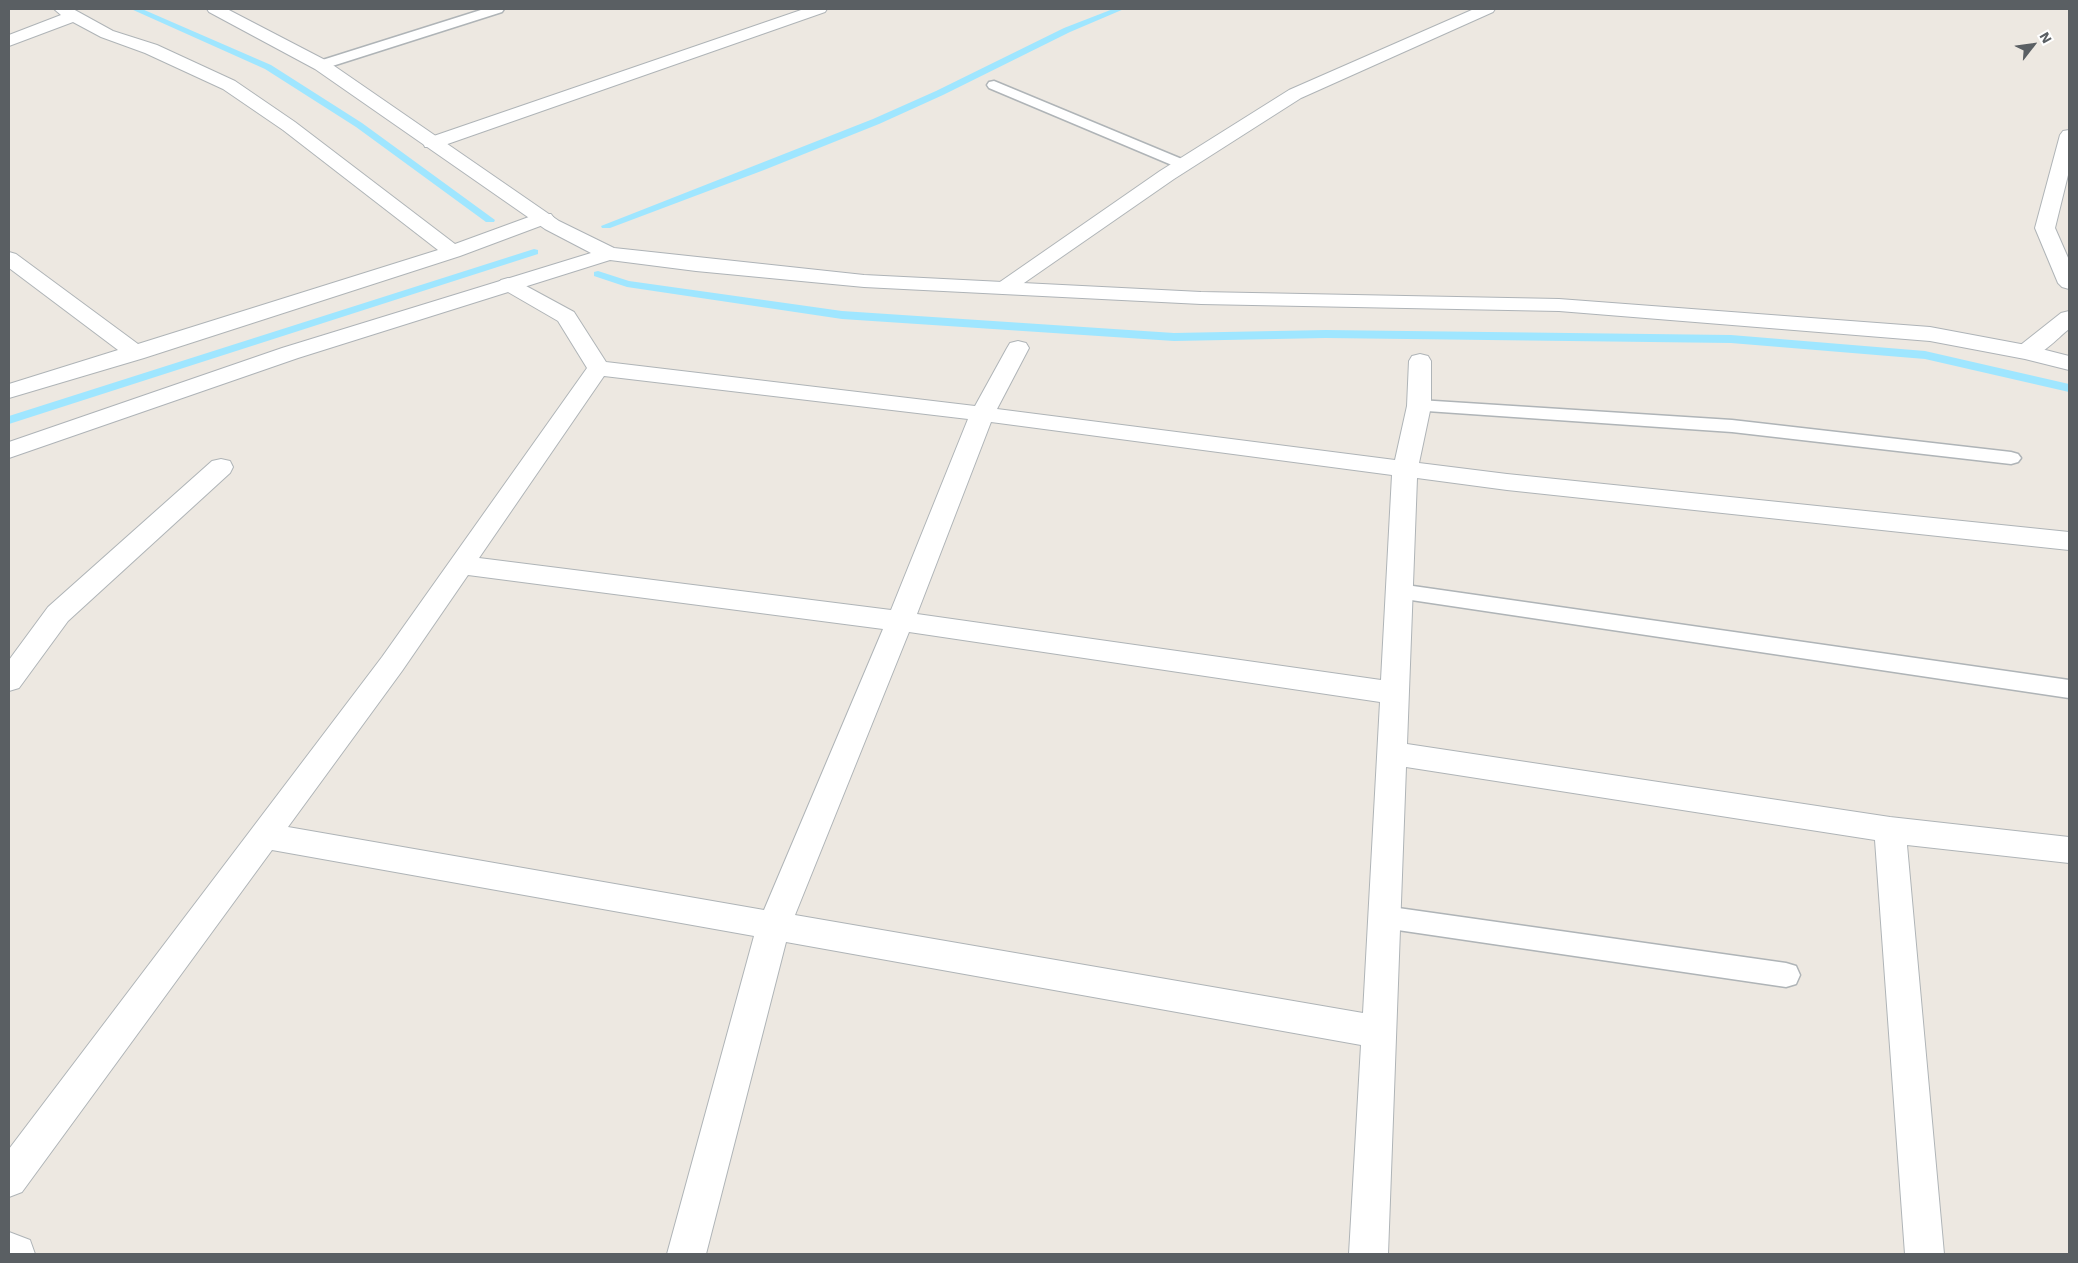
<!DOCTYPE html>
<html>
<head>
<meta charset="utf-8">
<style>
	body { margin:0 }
	#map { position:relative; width:2078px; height:1263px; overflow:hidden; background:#ede8e1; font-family:"Work Sans",sans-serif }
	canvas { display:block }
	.frame { position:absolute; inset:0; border:10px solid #5a5f63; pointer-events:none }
	.north { position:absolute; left:2008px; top:20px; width:50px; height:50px; -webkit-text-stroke:4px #fff; paint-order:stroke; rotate:60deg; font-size:14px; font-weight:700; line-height:20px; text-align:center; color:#5a5f63 }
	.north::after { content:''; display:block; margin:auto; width:18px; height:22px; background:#5a5f63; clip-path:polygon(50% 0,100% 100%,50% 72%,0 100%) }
</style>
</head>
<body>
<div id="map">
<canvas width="2078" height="1263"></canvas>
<div class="frame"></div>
<div class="north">N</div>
</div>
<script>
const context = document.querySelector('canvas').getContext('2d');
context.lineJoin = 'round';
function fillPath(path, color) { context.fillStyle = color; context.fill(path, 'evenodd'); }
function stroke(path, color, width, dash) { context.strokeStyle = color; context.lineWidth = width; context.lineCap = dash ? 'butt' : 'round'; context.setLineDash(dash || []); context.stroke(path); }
fillPath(new Path2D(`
	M131 9H142L271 65 362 123 495 220 494 222H486L356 127 265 69Z
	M1113 9H1124L1070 32 943 95 879 124 764 170 610 228H602L601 226 873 119 936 91 1064 28Z
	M534 249 538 250V254L9 424V416Z
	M598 271 629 281 842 311 1174 333 1326 330 1731 335 1925 351 2069 384V392L1925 359 1731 343 1326 338 1174 341 842 319 627 287 594 276V272Z`), '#9fe6ff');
const lane = new Path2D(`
	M484 9H504L502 12 326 68 321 69 314 65 316 62Z
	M994 81 1189 162 1192 165 1184 170 1179 168 989 88 987 85 989 82Z
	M1419 400 1732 420 2011 452 2018 454 2021 458 2018 462 2011 464 1732 432 1412 410 1409 406 1412 402Z
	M1399 584 2069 680V698L1391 597 1388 592 1391 587Z
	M1384 906 1786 963 1796 966 1800 975 1796 984 1786 987 1384 928 1375 925 1371 917 1375 909Z`);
const street = new Path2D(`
	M54 9H73L113 31 157 45 235 81 295 122 455 244 537 214H551L554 218 551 222 460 256 144 358 9 398V384L118 350 9 268V252L16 254 138 344 438 250 283 130 223 89 145 53 101 37 73 22 9 46V35L61 15Z
	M804 9H827L825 12 439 147H425L423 143 425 139Z
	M1474 9H1495L1493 12 1301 98 1174 179 1011 292 1004 294 997 292 993 288 997 284 1160 171 1289 90Z
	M2069 130V171L2055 228 2069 260V289L2062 287 2058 283 2035 228 2060 135 2063 131Z
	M508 278 515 280 574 312 606 362 975 406 1007 348 1010 343 1018 341 1026 343 1029 348 997 409 1395 460 1407 406 1409 361 1412 356 1420 354 1428 356 1431 361V406L1419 463 1507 474 2069 532V550L1507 490 1417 478 1407 744 1890 817 2069 837V863L1907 845 1944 1254H1905L1875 840 1406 767 1388 1254H1349L1361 1045 786 942 706 1254H667L754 936 272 850 22 1192 9 1197V1149L382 657 587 368 558 321 501 288 497 284 501 280ZM604 376 968 419 891 610 479 558ZM991 422 1392 475 1381 680 917 614ZM468 575 883 629 764 910 288 827 402 671ZM909 632 1380 702 1363 1013 795 915Z
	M2069 311V329C2055 340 2038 362 2018 357L2015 352 2018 347 2061 313Z
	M221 459 230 461 233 467 230 473 68 621 19 688 9 691V660L48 607 212 461Z
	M9 1232 30 1240 35 1254H9Z`);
const secondary = new Path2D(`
	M207 9H227L327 61 559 221 614 248 864 275 1201 292 1559 299 1930 327 2026 345 2069 356V370L2025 359 1930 341 1559 311 1201 304 864 287 696 271 610 260 298 358 9 458V442L282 348 591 253 545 229 315 69 209 12Z`);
stroke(lane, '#afb4b7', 3);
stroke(street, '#afb4b7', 2);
stroke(secondary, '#aeb3b7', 2);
fillPath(lane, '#fff');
fillPath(street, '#fff');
fillPath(secondary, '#fff');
</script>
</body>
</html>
